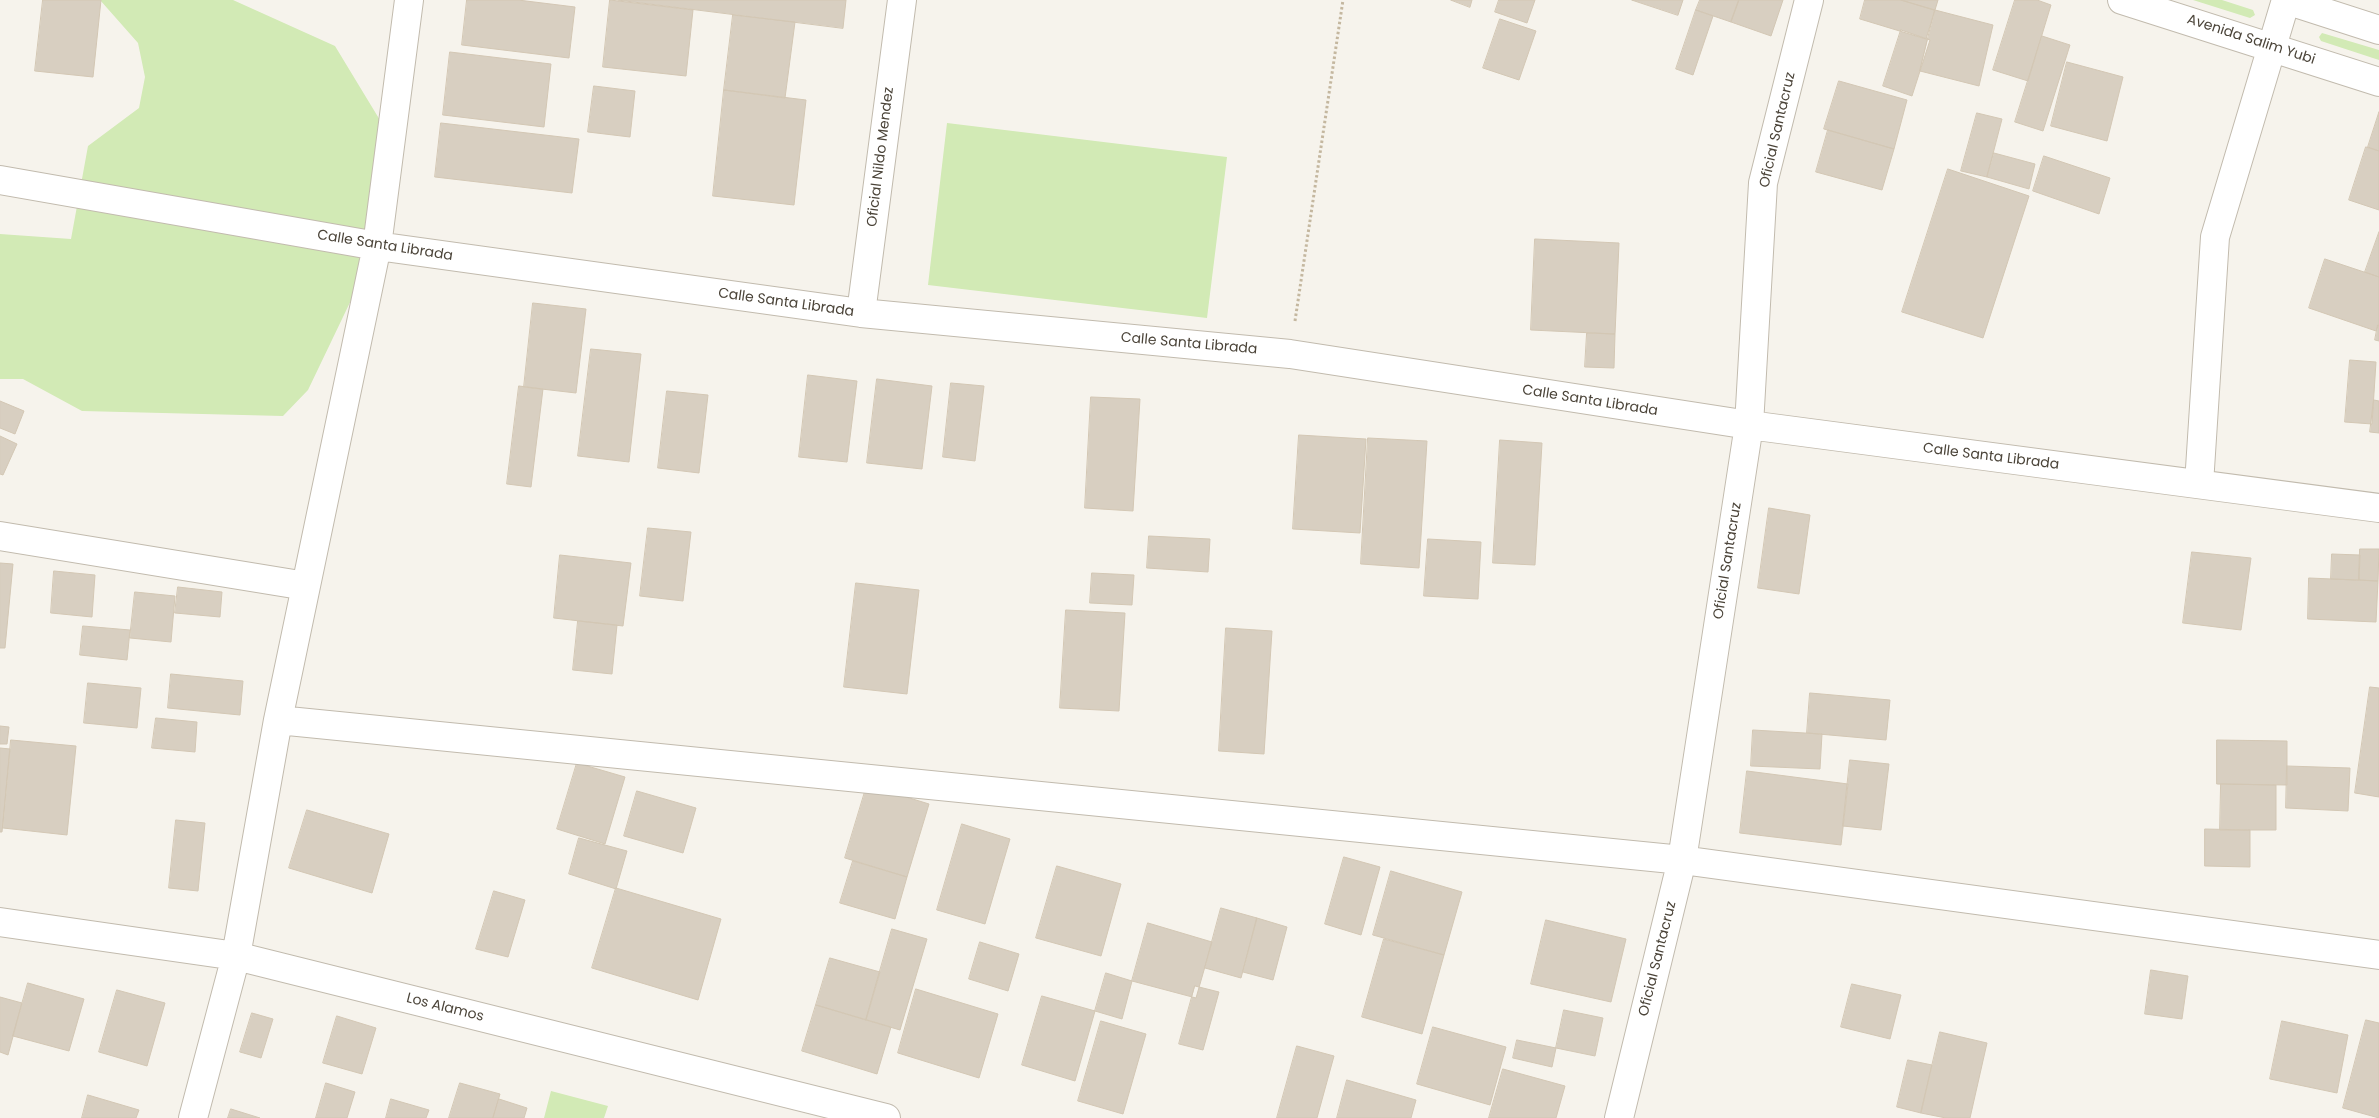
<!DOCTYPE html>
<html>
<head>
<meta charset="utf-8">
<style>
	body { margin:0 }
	canvas { display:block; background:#f6f3ec }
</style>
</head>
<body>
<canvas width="2379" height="1118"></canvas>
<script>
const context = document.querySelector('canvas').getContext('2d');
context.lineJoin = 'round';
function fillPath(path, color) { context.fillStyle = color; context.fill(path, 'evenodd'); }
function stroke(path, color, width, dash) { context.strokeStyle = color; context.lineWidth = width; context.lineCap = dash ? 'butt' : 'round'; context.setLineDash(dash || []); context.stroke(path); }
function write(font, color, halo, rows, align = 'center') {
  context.font = font + ' Poppins,sans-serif'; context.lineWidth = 4; context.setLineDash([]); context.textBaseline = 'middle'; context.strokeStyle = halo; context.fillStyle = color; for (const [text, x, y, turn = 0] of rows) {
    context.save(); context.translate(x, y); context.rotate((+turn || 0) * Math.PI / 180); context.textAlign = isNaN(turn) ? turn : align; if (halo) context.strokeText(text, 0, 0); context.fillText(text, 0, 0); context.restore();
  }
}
fillPath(new Path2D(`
	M100 0H233L335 46 392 140 377 246 308 390 283 416 82 411 23 379H0V234L71 239 88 146 139 108 145 77 138 43Z
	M2193 0H2222L2253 10 2255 15 2250 18Z
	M2322 33 2379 50V60L2321 41 2319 37Z
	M947 123 1227 157 1207 318 928 285Z
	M551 1091 608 1106 604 1118H544Z`), '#d2eab5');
const building = new Path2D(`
	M43 0H101L93 77 35 71Z
	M467 0H518L575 7 569 58 462 45Z
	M610 0 693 10 686 76 603 67Z
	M618 0H846L843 28Z
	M1451 0H1472L1470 7Z
	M1499 0H1535L1527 23 1495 12Z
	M1632 0H1683L1678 15Z
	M1700 0H1739L1731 22 1696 10Z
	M1739 0H1783L1771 36 1731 22Z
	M1865 0H1901L1935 10 1926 39 1860 19Z
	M1901 0H1938L1935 10Z
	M2015 0H2037L2051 5 2028 81 1993 70Z
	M1696 10 1713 16 1693 75 1676 69Z
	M1935 10 1993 25 1979 86 1920 71Z
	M733 15 795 22 785 98 724 90Z
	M1500 19 1536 31 1519 80 1483 68Z
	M1901 30 1930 40 1912 96 1883 86Z
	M2042 36 2070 45 2043 131 2015 122Z
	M450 52 551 64 544 127 443 115Z
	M2067 62 2123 77 2107 141 2051 126Z
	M1839 81 1907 100 1894 149 1824 129Z
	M594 86 635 91 630 137 588 132Z
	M724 90 806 100 794 205 713 196Z
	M2379 112V151L2368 147Z
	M1977 113 2002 119 1987 177 1961 171Z
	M441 123 579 139 572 193 435 177Z
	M1828 130 1894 149 1882 190 1816 172Z
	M2366 147 2379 151V210L2349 200Z
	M1994 153 2035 164 2029 189 1987 177Z
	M2044 156 2110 178 2099 214 2033 191Z
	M1948 169 2029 196 1983 338 1902 312Z
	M2379 232V277L2365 272Z
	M1535 239 1619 243 1615 334 1531 330Z
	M2325 259 2379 277V324L2376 331 2309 308Z
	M533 303 586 309 576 393 524 387Z
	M2378 325H2379V341L2375 340Z
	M1587 333 1615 334 1614 368 1585 367Z
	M591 349 641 354 629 462 578 456Z
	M2350 360 2376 362 2372 424 2345 422Z
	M808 375 857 381 847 462 799 457Z
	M877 379 932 386 922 469 867 463Z
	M951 383 984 386 975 461 943 457Z
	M519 386 543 389 531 487 507 484Z
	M667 391 708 395 699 473 658 468Z
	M1091 397 1140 399 1133 511 1085 508Z
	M2374 400 2379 401V433L2370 432Z
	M0 401 24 411 15 434 0 428Z
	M1299 435 1366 439 1360 533 1293 529Z
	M0 436 17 444 3 475 0 474Z
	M1368 438 1427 441 1419 568 1361 564Z
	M1500 440 1542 443 1535 565 1493 563Z
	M1769 508 1810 515 1799 594 1758 588Z
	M648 528 691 532 683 601 640 596Z
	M1149 536 1210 539 1208 572 1147 568Z
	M1428 539 1481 542 1478 599 1424 596Z
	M2360 549H2379L2378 581 2359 580Z
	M2192 552 2251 558 2241 630 2183 623Z
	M2332 554 2360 555 2359 580 2331 579Z
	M560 555 631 563 623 626 554 618Z
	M0 563 13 564 5 648H0Z
	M54 571 95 575 92 617 51 613Z
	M1092 573 1134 575 1132 605 1090 603Z
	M2309 578 2378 581 2376 622 2308 619Z
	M856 583 919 590 907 694 844 687Z
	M178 587 222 592 220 617 175 613Z
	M135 592 175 596 171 642 130 638Z
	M1066 610 1125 613 1119 711 1060 708Z
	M578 621 617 625 612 674 573 670Z
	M83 626 130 630 127 660 80 655Z
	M1226 628 1272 631 1264 754 1219 751Z
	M171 674 243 681 240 715 168 708Z
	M88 683 141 688 137 728 84 723Z
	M2370 687 2379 688V797L2355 793Z
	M1810 693 1890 700 1886 740 1807 733Z
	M156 718 197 722 195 752 152 748Z
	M0 726 9 727 7 744H0Z
	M1753 730 1822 734 1820 769 1751 766Z
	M11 740 76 746 67 835 3 828Z
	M2217 740 2287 741V785L2217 784Z
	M0 748 10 749 2 832H0Z
	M1850 760 1889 764 1881 830 1843 826Z
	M577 763 625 777 605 844 557 829Z
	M2287 766 2350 768 2348 811 2286 808Z
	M1747 771 1848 784 1841 845 1740 833Z
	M2221 784 2276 785V830H2220Z
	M867 785 929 804 907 877 845 858Z
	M637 791 696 808 683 853 624 836Z
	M307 810 389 834 372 893 289 868Z
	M176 820 205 823 198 891 169 888Z
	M962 824 1010 839 985 924 937 910Z
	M2205 829 2250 830V867L2205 866Z
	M579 838 627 851 616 889 569 874Z
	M1344 857 1380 867 1361 935 1325 924Z
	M853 861 907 877 895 919 840 903Z
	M1057 866 1121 884 1101 956 1036 938Z
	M1391 871 1462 892 1444 955 1373 935Z
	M616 888 721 919 698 1000 592 968Z
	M494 891 525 900 508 957 476 949Z
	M1221 908 1257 918 1241 978 1205 968Z
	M1257 918 1287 927 1273 980 1243 972Z
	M1546 920 1626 939 1611 1002 1531 984Z
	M1148 923 1212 942 1196 998 1132 981Z
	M892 929 927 939 900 1030 866 1020Z
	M1384 939 1444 955 1422 1034 1362 1017Z
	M980 942 1019 954 1008 991 969 979Z
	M830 958 880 972 866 1020 816 1005Z
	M2151 970 2188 976 2182 1019 2145 1014Z
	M1106 973 1132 981 1122 1019 1095 1011Z
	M28 983 84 999 69 1051 13 1036Z
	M1852 984 1901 995 1890 1039 1841 1027Z
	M1195 986 1219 992 1203 1050 1179 1044Z
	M916 989 998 1014 979 1078 898 1053Z
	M117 990 165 1003 147 1066 99 1052Z
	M1042 996 1095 1011 1075 1081 1022 1065Z
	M0 997 22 1003 8 1055 0 1052Z
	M816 1005 891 1027 877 1074 802 1051Z
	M1564 1010 1603 1018 1595 1056 1556 1048Z
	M252 1013 273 1019 261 1058 240 1052Z
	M337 1016 376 1028 362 1074 323 1063Z
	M2366 1020 2379 1023V1118L2343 1108Z
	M1101 1021 1146 1034 1123 1114 1078 1101Z
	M2282 1021 2348 1035 2337 1093 2270 1079Z
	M1433 1027 1506 1047 1490 1105 1417 1084Z
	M1940 1032 1987 1043 1970 1118H1946L1921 1113Z
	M1517 1040 1556 1048 1552 1067 1513 1058Z
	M1297 1046 1334 1056 1317 1118H1277Z
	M1908 1060 1932 1065 1921 1113 1897 1107Z
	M1503 1069 1565 1086 1556 1118H1489Z
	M1347 1080 1416 1100 1411 1118H1337Z
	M326 1083 355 1092 347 1118H316Z
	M460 1083 500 1094 493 1118H449Z
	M88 1095 139 1110 136 1118H82Z
	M391 1099 429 1110 426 1118H386Z
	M499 1099 527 1108 524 1118H493Z
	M231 1109 260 1118H228Z`);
fillPath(building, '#d8cfc1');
stroke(building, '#d3c7b4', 1);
const minor = new Path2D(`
	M2122 0 2379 82
	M2286 0 2379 30
	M0 180 377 246 861 313 1290 354 1749 425 2379 508
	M861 313 902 0
	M2199 484 2215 237 2286 0
	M0 536 306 586
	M278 720 1682 860 2379 955
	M0 922 236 956 886 1118
	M193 1118 236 956 278 720 377 246 409 0
	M1619 1118 1682 860 1749 425 1763 183 1809 0`);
stroke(minor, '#c2bbae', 30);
stroke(new Path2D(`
	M1295 321 1343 0`), '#c4b79f', 3, [2.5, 2.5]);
stroke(minor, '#fff', 28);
write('14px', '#4b4439', '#fff', [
	["Avenida Salim Yubi",2251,40,18],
	["Oficial Santacruz",1778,130,-77],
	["Oficial Nildo Mendez",881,157,-83],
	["Calle Santa Librada",385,246,9],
	["Calle Santa Librada",786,303,8],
	["Calle Santa Librada",1189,344,5],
	["Calle Santa Librada",1590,401,9],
	["Calle Santa Librada",1991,457,7],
	["Oficial Santacruz",1728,561,-81],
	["Oficial Santacruz",1658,959,-76],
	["Los Alamos",445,1008,14]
]);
</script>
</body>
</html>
